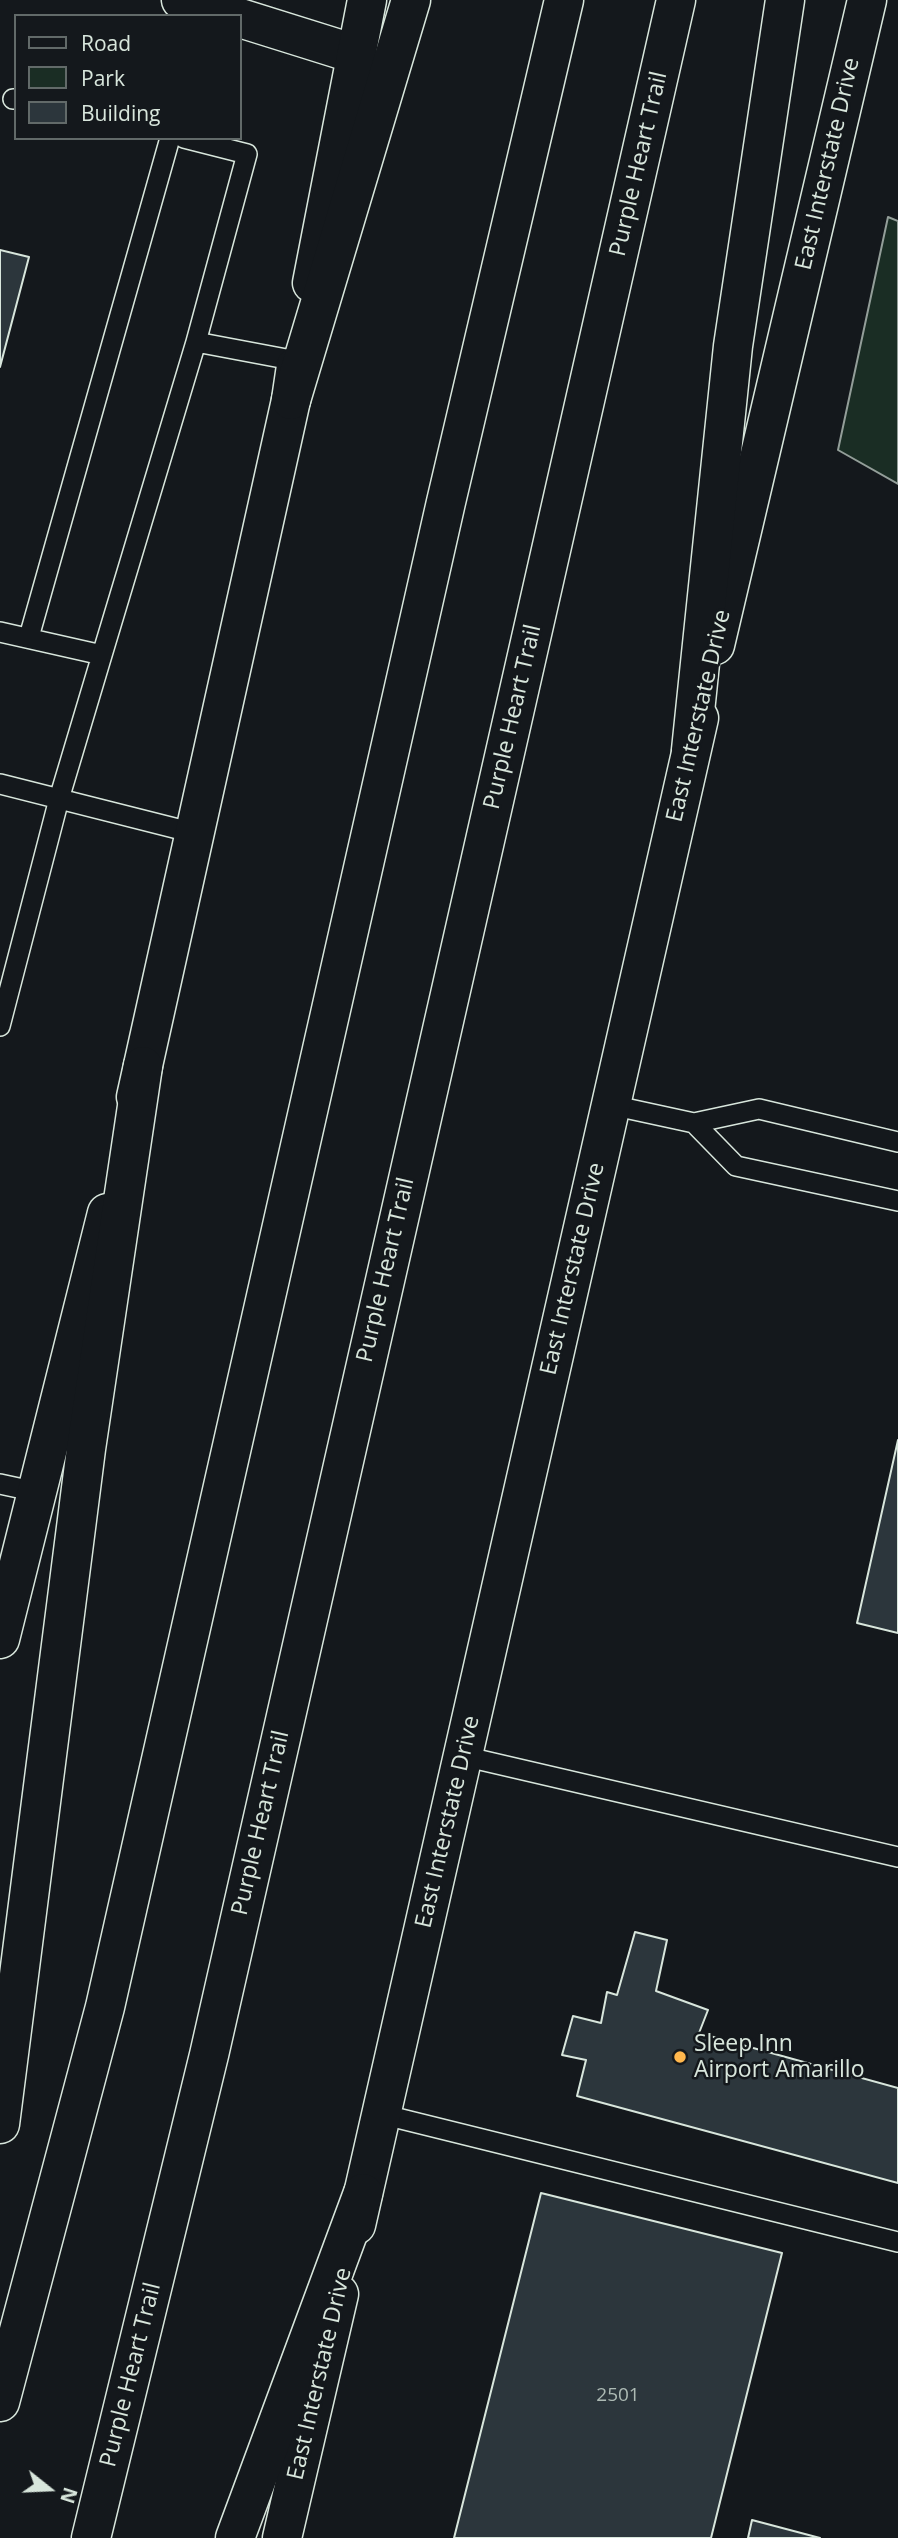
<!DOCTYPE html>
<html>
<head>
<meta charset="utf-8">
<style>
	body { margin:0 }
	#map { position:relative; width:898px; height:2538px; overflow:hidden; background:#14181c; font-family:"Open Sans",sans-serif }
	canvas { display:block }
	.legend { position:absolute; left:14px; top:14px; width:228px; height:126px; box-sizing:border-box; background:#14181c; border:2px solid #626a69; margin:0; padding:9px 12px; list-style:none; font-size:21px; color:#d8e6dc }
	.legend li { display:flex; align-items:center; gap:14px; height:35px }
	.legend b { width:35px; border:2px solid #626a69 }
	.north { position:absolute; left:14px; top:2454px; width:70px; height:70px; -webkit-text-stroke:5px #14181c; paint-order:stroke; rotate:108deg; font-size:19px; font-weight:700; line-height:28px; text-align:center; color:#d8e6dc }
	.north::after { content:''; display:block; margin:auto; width:24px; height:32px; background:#d8e6dc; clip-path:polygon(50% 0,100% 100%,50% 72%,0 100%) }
</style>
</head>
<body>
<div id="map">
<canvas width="898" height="2538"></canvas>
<ul class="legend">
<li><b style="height:9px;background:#14181c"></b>Road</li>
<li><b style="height:19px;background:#1a2d24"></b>Park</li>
<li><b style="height:19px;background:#2c363c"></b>Building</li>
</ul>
<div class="north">N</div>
</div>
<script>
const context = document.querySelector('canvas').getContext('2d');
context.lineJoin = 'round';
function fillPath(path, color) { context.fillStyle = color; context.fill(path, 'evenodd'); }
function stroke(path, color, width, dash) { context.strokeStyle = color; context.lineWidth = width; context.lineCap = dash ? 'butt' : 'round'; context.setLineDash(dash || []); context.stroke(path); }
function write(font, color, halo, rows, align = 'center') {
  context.font = font + ' "Open Sans",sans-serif'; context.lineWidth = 5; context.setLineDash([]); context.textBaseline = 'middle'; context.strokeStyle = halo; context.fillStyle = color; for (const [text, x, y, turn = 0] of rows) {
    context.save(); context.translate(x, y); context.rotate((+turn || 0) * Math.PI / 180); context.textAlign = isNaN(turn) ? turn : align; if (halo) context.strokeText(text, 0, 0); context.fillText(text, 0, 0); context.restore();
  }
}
const green = new Path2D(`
	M888 217 898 221V484L838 450Z`);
fillPath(green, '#1a2d24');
stroke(green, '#939e99', 2);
const building = new Path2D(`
	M0 250 29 257 0 367Z
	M898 1440V1633L857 1623Z
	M635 1932 667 1940 656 1991 708 2010 699 2033 898 2088V2183L577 2096 586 2060 562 2055 573 2016 601 2023 607 1992 617 1995Z
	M541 2193 782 2253 711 2538H454Z
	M752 2520 820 2538H748Z`);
fillPath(building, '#2c363c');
stroke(building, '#d8e6dc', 2);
const service = new Path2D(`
	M13 99H16
	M184 138 247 154 196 342
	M0 632 102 655 196 342 297 361
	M29 637 170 138
	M0 784 194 833
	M0 1026 59 799 102 655
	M611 1105 694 1123 759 1109 898 1142
	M694 1123 736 1166 898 1201
	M0 1484 37 1492
	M463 1756 898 1857
	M381 2114 898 2242`);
const tertiary = new Path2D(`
	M181 0 232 16
	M240 18 355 54`);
const secondary = new Path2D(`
	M312 283 367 0
	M715 645 867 0
	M136 1097 291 400 296 366
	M0 1639 107 1213
	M356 2225 699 718
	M282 2538 339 2294`);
const motorway = new Path2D(`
	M291 400 411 0
	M691 750 733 346 785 0
	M0 2124 86 1449 143 1066
	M0 2402 105 2007 446 502 564 0
	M91 2538 209 2055 676 0
	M235 2538 363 2193`);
stroke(service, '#d8e6dc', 22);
stroke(tertiary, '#d8e6dc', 41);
stroke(secondary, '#d8e6dc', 41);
stroke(motorway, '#d8e6dc', 41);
stroke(service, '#14181c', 19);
stroke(tertiary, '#14181c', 38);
stroke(secondary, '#14181c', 38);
stroke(motorway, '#14181c', 38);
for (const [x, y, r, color] of [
	[680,2057,7,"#ffb74d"]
]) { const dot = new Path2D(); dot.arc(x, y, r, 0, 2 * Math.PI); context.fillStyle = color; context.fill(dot); stroke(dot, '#14181c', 2.5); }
write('19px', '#adbab4', null, [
	["2501",618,2396]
]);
write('23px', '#d8e6dc', '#14181c', [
	["Purple Heart Trail",639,164,-77],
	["East Interstate Drive",828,164,-77],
	["East Interstate Drive",699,716,-77],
	["Purple Heart Trail",513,717,-77],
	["East Interstate Drive",573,1269,-77],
	["Purple Heart Trail",386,1270,-77],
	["East Interstate Drive",448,1822,-77],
	["Purple Heart Trail",261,1823,-77],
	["East Interstate Drive",320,2374,-77],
	["Purple Heart Trail",131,2375,-76]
]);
write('23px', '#d8e6dc', '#14181c', [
	["Sleep Inn",694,2044],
	["Airport Amarillo",694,2070]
], 'left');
</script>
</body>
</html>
